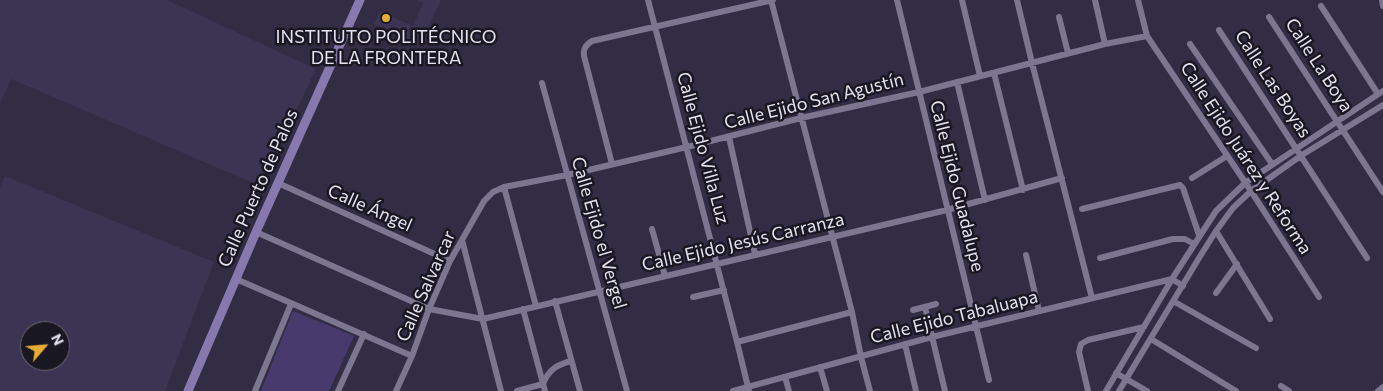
<!DOCTYPE html>
<html>
<head>
<meta charset="utf-8">
<style>
	body { margin:0 }
	#map { position:relative; width:1383px; height:391px; overflow:hidden; background:#322d44; font-family:Commissioner,sans-serif }
	canvas { display:block }
	.north { position:absolute; left:20px; top:321px; width:50px; height:50px; box-sizing:border-box; background:#191721; border:1px solid #6a6874; border-radius:50%; rotate:63deg; font-size:14px; font-weight:700; line-height:20px; text-align:center; color:#e4e1f0 }
	.north::after { content:''; display:block; margin:auto; width:18px; height:22px; background:#e7ac37; clip-path:polygon(50% 0,100% 100%,50% 72%,0 100%) }
</style>
</head>
<body>
<div id="map">
<canvas width="1383" height="391"></canvas>
<div class="north">N</div>
</div>
<script>
const context = document.querySelector('canvas').getContext('2d');
context.lineJoin = 'round';
function fillPath(path, color) { context.fillStyle = color; context.fill(path, 'evenodd'); }
function stroke(path, color, width, dash) { context.strokeStyle = color; context.lineWidth = width; context.lineCap = dash ? 'butt' : 'round'; context.setLineDash(dash || []); context.stroke(path); }
function write(font, color, halo, rows, align = 'center') {
  context.font = font + ' Commissioner,sans-serif'; context.lineWidth = 5; context.setLineDash([]); context.textBaseline = 'middle'; context.strokeStyle = halo; context.fillStyle = color; for (const [text, x, y, turn = 0] of rows) {
    context.save(); context.translate(x, y); context.rotate((+turn || 0) * Math.PI / 180); context.textAlign = isNaN(turn) ? turn : align; if (halo) context.strokeText(text, 0, 0); context.fillText(text, 0, 0); context.restore();
  }
}
fillPath(new Path2D(`
	M0 0H167L316 69 260 186 11 79 0 104Z
	M416 0H441L420 46 374 24 380 11 413 26 423 3Z
	M5 176 214 262 165 391H0V187ZM30 331H60V361H30Z`), '#3b3452');
fillPath(new Path2D(`
	M293 311 354 336 329 391H261Z`), '#493a6e');
stroke(new Path2D(`
	M648 0 737 342 749 391
	M771 0 852 312 861 357 870 391
	M897 0 989 380
	M962 0 980 76
	M1017 0 1032 63 1092 298
	M1095 0 1105 44
	M1138 0 1147 36 1251 191 1319 297
	M1382 0 1383 6
	M1321 6 1378 94
	M1059 17 1068 53
	M1269 17 1383 192
	M1219 30 1367 258
	M1190 44 1272 164
	M994 73 1023 190
	M957 82 985 200
	M542 83 627 391
	M729 137 755 254
	M612 164 584 56C583 48 586 45 592 41L773 0
	M1192 178 1227 156
	M278 183 450 261
	M504 187 536 306
	M1082 209 1180 185 1183 188 1199 235
	M652 229 665 276
	M1216 231 1270 319
	M256 232 429 309 483 319 947 210 1062 178
	M462 240 501 391
	M1026 255 1039 311
	M1100 258 1173 239H1185L1194 244
	M236 279 412 356
	M1216 293 1237 264
	M693 297 724 290
	M555 301 580 391
	M1173 301 1256 348
	M925 307 945 391
	M523 309 545 391
	M913 310 936 304
	M1151 339 1236 391
	M737 342 852 312
	M905 344 916 391
	M820 367 827 391
	M1116 373 1147 391
	M785 377 789 391
	M1281 386 1289 391
	M255 391 291 304
	M338 391 364 334
	M396 391 412 356 429 309 450 261 484 201 493 192 504 187 567 175 687 147 801 118 919 92 1105 44 1147 36
	M517 391 543 384C549 369 557 365 571 361
	M733 391 932 337 1172 279 1183 286
	M1088 391 1079 352 1081 344 1088 340 1144 327
	M1106 391 1172 279 1216 211 1245 183 1383 91
	M1119 391 1199 258 1216 231 1233 208 1251 191 1302 155 1383 105
	M1378 391 1383 387`), '#7c7691', 6);
stroke(new Path2D(`
	M188 391 256 232 360 0`), '#8778ae', 9);
for (const [x, y, r, color] of [
	[386,18,5,"#e7ac37"]
]) { const dot = new Path2D(); dot.arc(x, y, r, 0, 2 * Math.PI); context.fillStyle = color; context.fill(dot); stroke(dot, '#191721', 2); }
write('18px', '#e4e1f0', '#191721', [
	["INSTITUTO POLITÉCNICO",386,37],
	["DE LA FRONTERA",386,58]
]);
write('18px', '#e4e1f0', '#191721', [
	["Calle La Boya",1319,65,57],
	["Calle Las Boyas",1273,84,57],
	["Calle Ejido San Agustín",814,101,-14],
	["Calle Ejido Villa Luz",703,148,75],
	["Calle Ejido Juárez y Reforma",1246,158,57],
	["Calle Ejido Guadalupe",957,186,76],
	["Calle Puerto de Palos",258,188,-66],
	["Calle Ángel",370,208,24],
	["Calle Ejido el Vergel",599,233,74],
	["Calle Ejido Jesús Carranza",743,242,-13],
	["Calle Salvarcar",426,286,-66],
	["Calle Ejido Tabaluapa",954,317,-14]
]);
</script>
</body>
</html>
